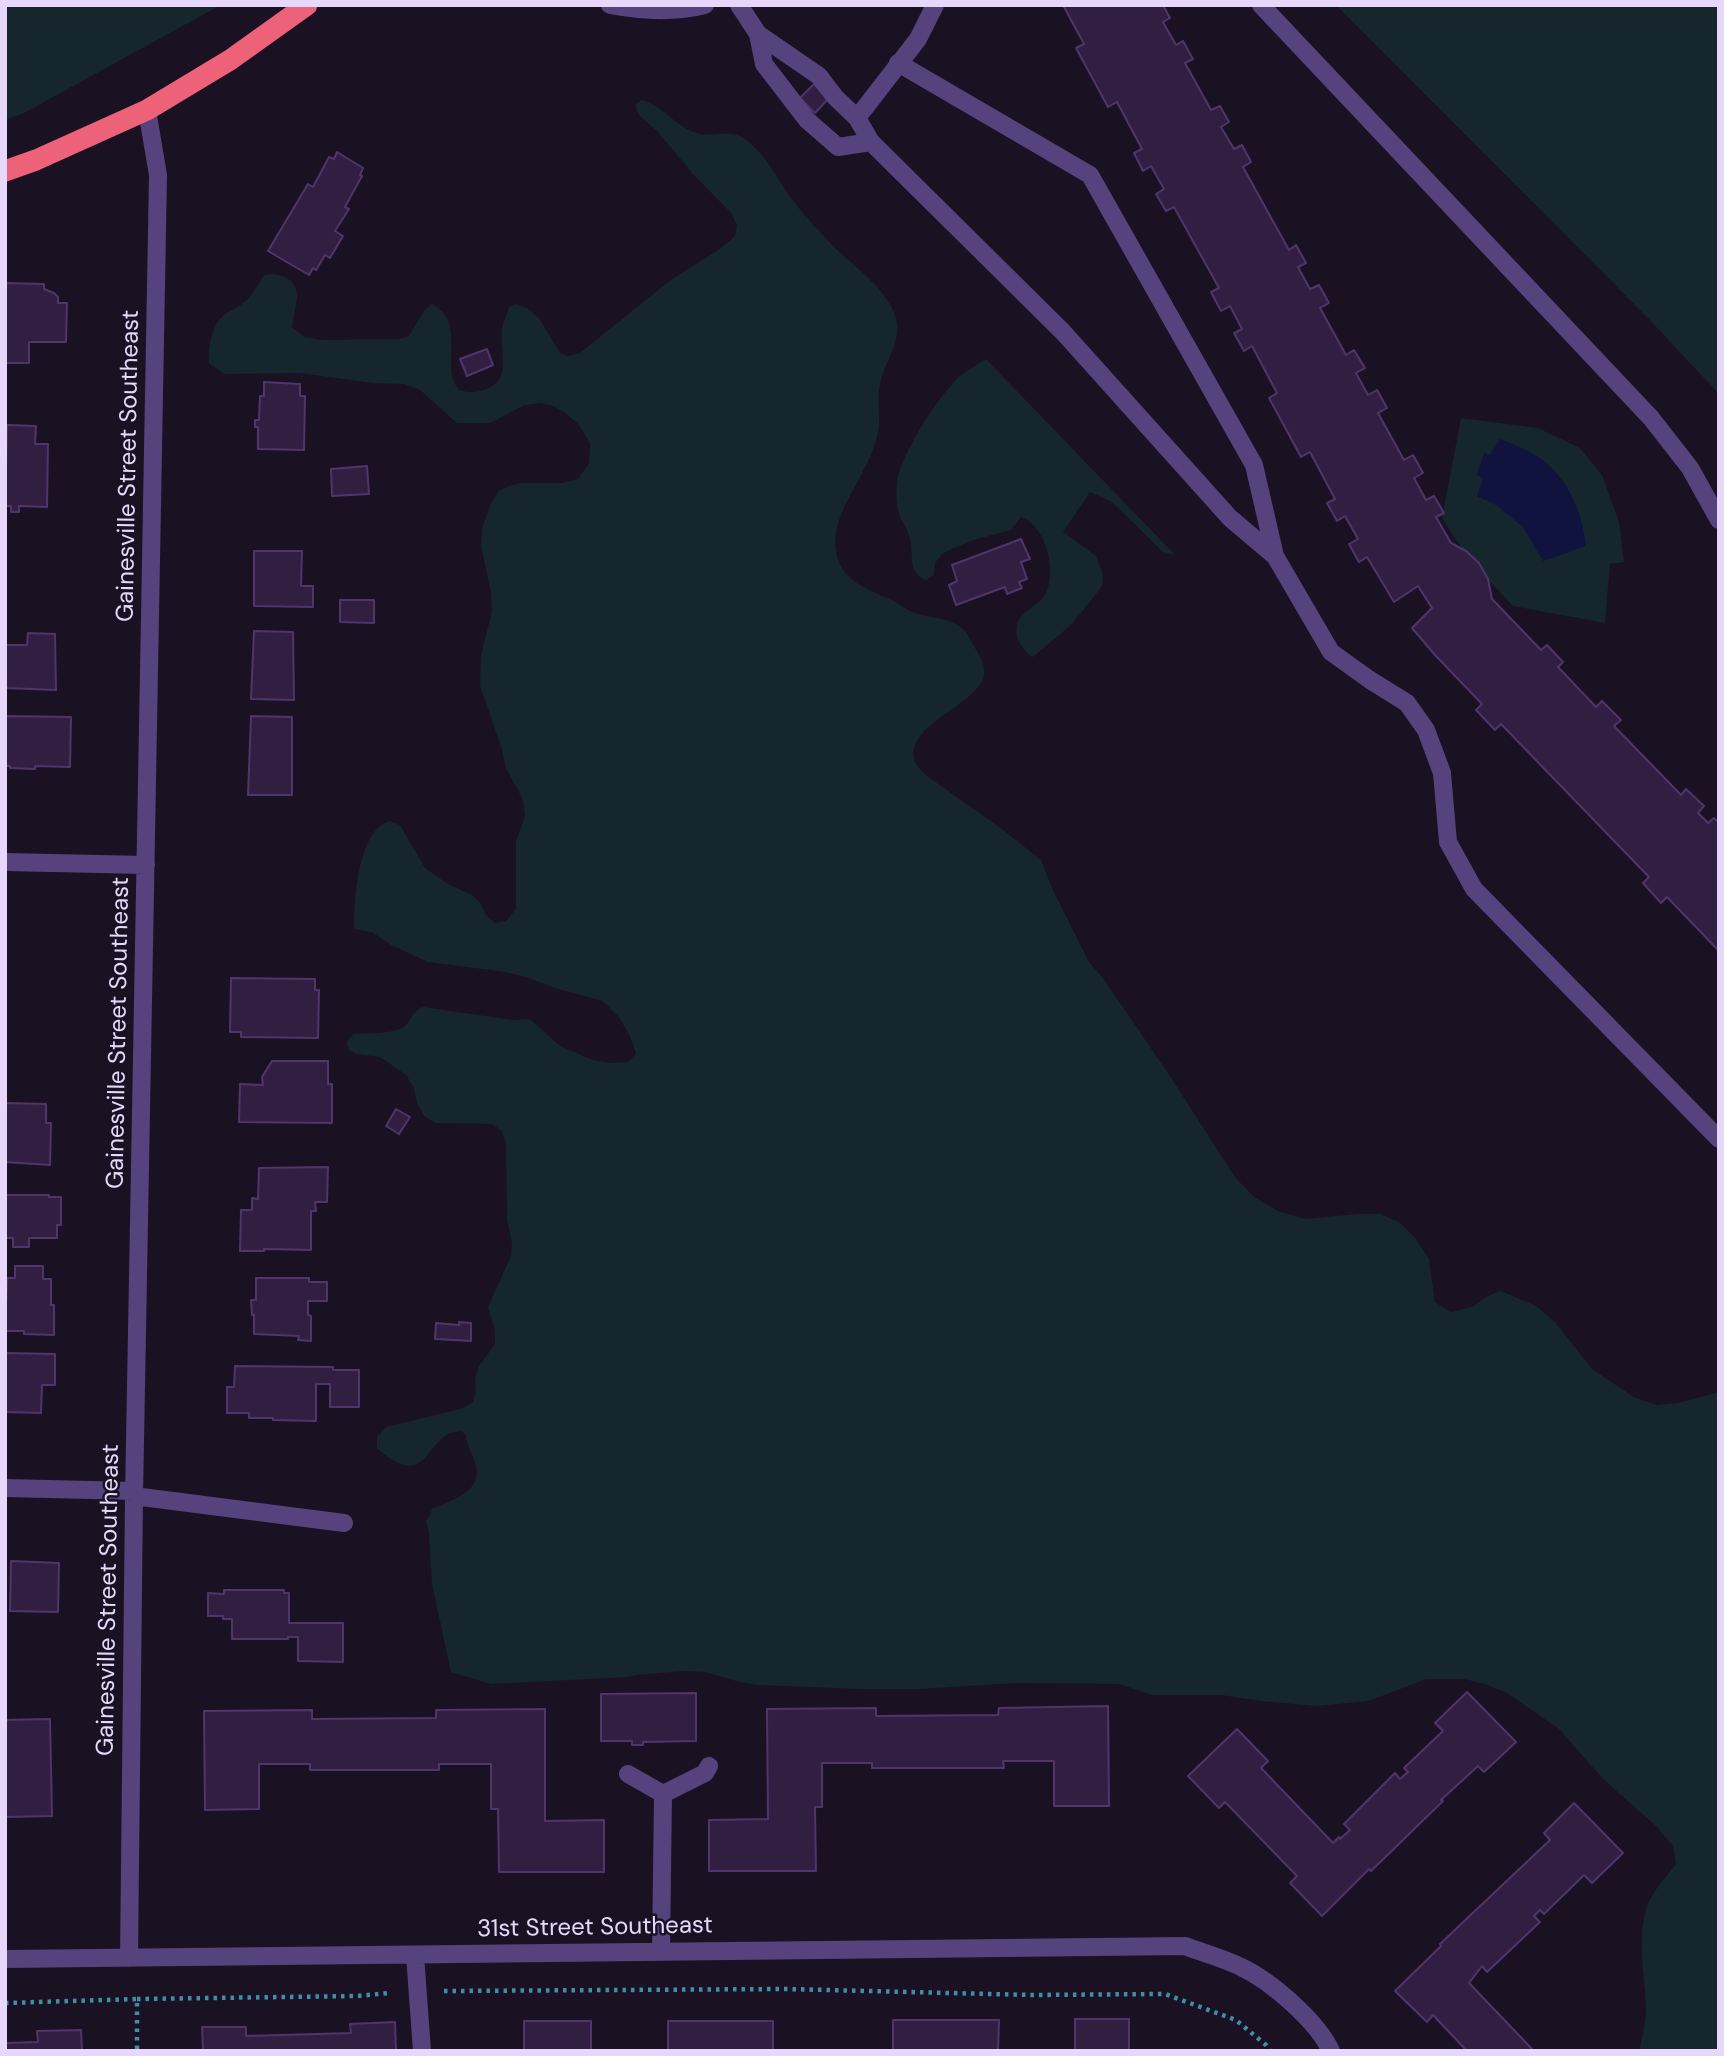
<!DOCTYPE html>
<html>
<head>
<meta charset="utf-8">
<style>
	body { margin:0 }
	#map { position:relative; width:1724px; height:2056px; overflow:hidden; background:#1a1123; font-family:"DM Sans",sans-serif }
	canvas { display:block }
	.frame { position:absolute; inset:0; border:7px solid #e7d8fb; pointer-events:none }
</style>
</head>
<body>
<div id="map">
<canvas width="1724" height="2056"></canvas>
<div class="frame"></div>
</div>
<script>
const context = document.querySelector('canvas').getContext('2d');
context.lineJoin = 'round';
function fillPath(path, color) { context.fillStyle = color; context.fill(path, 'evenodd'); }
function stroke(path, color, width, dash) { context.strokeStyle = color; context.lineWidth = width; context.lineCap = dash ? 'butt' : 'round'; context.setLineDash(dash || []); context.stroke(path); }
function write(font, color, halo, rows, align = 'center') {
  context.font = font + ' "DM Sans",sans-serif'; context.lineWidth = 5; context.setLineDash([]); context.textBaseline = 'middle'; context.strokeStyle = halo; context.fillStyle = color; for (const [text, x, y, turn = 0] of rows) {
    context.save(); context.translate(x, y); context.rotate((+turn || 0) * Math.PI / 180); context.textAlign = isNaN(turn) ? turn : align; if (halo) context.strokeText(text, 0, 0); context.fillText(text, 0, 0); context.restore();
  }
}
fillPath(new Path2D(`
	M5 5H221L24 113 5 120Z
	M1336 5H1719V394L1647 317Z
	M642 100C663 106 675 126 696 133 711 138 728 129 742 137 765 151 779 183 795 203 807 219 821 233 834 247 855 267 888 290 896 318 902 342 885 361 880 384 876 401 882 420 877 437 874 448 869 461 863 471 849 500 828 526 838 560 846 583 872 591 892 600 898 603 904 608 910 611 927 619 950 616 964 630 969 635 972 643 975 648 980 657 985 663 984 673 983 704 899 725 916 764 918 768 923 772 927 776L1002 829 1041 860 1052 888 1089 962 1103 978 1170 1076 1235 1177 1254 1197 1278 1211 1305 1219 1358 1214H1380L1399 1222 1416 1239 1429 1259 1435 1302 1451 1312 1472 1307 1488 1296 1500 1291 1535 1305 1555 1322 1592 1369 1634 1397 1656 1405 1678 1403 1719 1392V2051H1639C1642 2038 1645 2026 1646 2013 1646 1977 1635 1939 1648 1904 1654 1889 1666 1877 1676 1864L1673 1846 1656 1826 1603 1779 1559 1729 1507 1693 1485 1684 1464 1679H1426L1369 1701 1317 1706 1261 1701 1221 1695H1152L1119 1684 1017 1683 919 1689H860L758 1685 740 1682 705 1672 684 1671 635 1675 628 1677 491 1684 451 1672 432 1584 429 1533 426 1522 432 1509C451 1500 481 1493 476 1467 474 1455 467 1447 466 1435L461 1431C455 1432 450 1432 445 1436 430 1446 423 1473 401 1464 392 1461 384 1454 377 1449V1437L386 1427 460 1409 473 1402 476 1390 475 1377 479 1366 495 1344V1331L488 1307 511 1256 512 1243 507 1220 506 1143 502 1131 492 1124 435 1123 424 1116 417 1103 414 1088 406 1075 380 1057 357 1054 349 1050 347 1042 353 1034C366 1033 394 1034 404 1027 413 1019 409 1014 423 1007L513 1020 530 1019 560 1046 593 1060 612 1063 627 1062 636 1054 630 1036 618 1016 603 1001 558 989 525 977 506 972 428 962 391 945 372 932 354 929C354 902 357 845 380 826 382 824 386 823 390 821L400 825 425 868 448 884 472 895 480 903 486 915 495 923 506 921 516 909V841L525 816 523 800 505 766 502 749 480 686 481 655 492 611 491 594 481 545 482 528 492 501 499 491 509 486 521 483H562L578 479 589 463 590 443 578 424 563 411 551 405 540 403 525 405 490 423H457L420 390 404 384 373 383 300 373 224 374 209 363C208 349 211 325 224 315 230 310 238 308 243 303 252 296 258 285 264 275 279 272 298 278 297 298 296 307 293 317 292 327L304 337 323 340 399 339 409 336 423 312 431 304C462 317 447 355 453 380 453 381 458 389 459 390 469 393 476 393 486 389 513 380 499 350 502 329 503 322 507 314 509 307L516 304 527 308 539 318 560 353 568 356 580 353 672 279 720 249 735 236 737 226 732 214 693 174 657 131 640 116 636 110V104Z
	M986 359 1175 555 1163 552 1112 502 1090 492 1063 532 1096 556 1102 571 1103 582 1100 589 1072 624 1033 657C1023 651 1014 638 1017 625 1020 612 1035 607 1043 598 1059 577 1047 525 1021 517L1011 530 973 540 943 553 935 563 934 575 926 580C907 572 914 556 910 539 908 528 900 520 898 510 896 502 896 490 897 483 899 457 939 395 959 377 967 370 977 365 986 359Z
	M1461 418 1538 428 1580 448 1602 475 1619 522 1624 562 1610 564 1605 623 1513 606 1479 570 1456 540 1442 518Z`), '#15262d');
fillPath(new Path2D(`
	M1500 439C1510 443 1521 447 1530 452 1565 470 1582 509 1586 546L1543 561 1523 527 1496 505 1477 496 1483 479 1477 475 1484 453 1490 455Z`), '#10133e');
const building = new Path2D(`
	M1063 5H1163L1170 18 1163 22 1176 45 1183 41 1193 59 1185 63 1211 110 1220 106 1229 122 1221 127 1234 149 1242 145 1251 162 1243 167 1289 250 1296 245 1306 263 1298 267 1310 289 1319 285 1329 303 1320 308 1346 355 1354 350 1365 368 1356 373 1368 395 1377 390 1387 408 1378 413 1404 460 1413 455 1423 473 1414 478 1426 500 1434 496 1444 513 1436 517 1451 543 1466 551 1479 563 1488 579 1492 599 1541 650 1547 645 1563 662 1558 667 1596 707 1602 701 1621 720 1614 726 1681 795 1686 789 1704 806 1698 813 1708 823 1714 818 1719 823V951L1667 897 1661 903 1643 883 1649 877 1501 724 1495 730 1476 710 1482 704 1435 655 1412 628 1432 608 1418 586 1394 602 1367 557 1359 562 1349 544 1358 539 1345 516 1337 521 1327 503 1335 499 1310 452 1301 457 1269 398 1277 393 1252 346 1244 351 1234 333 1242 329 1230 306 1221 311 1211 292 1219 288 1174 207 1166 211 1156 194 1164 189 1151 166 1143 171 1134 153 1142 149 1117 102 1108 107 1076 48 1084 44Z
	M814 84 828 99 815 113 800 98Z
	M337 152 363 168 360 175 362 176 345 207 349 209 335 231 343 236 330 258 325 255 316 270 313 268 309 275 268 251 308 184 313 187 329 157 334 159Z
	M5 283 44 284V289L54 293 58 297V303H67L66 342H29V363H5Z
	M487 349 493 365 467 376 460 359Z
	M264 382 300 384V396H305L304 450 258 449V427H255V420H259L260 396H264Z
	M7 425 36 426 35 444H48L47 507 19 506V512H11V506H5Z
	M367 466 369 494 332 496 331 469Z
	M1021 539 1030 559 1021 562 1027 579 1019 582 1022 588 1007 594 1005 587 956 605 949 585 957 581 952 565Z
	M254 551H302L301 586H313V607L254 606Z
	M340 600H374V623L340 622Z
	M254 631 293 632 294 700 251 699Z
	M28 633 55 634 56 690 5 688V645H27Z
	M5 716 71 717 70 767 35 766V769L10 768V766H5Z
	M251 716 292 717V795H248Z
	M231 978 315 979V990H319L318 1038 241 1037V1032H230Z
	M272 1061H328V1084H332V1123L239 1122 240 1084 263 1085 262 1077Z
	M5 1103 46 1104V1123H51L50 1165 5 1162Z
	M396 1109 410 1117 399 1134 386 1126Z
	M328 1167 327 1202H315L316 1211H311V1250L264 1249V1251H240L241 1210H252V1198L258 1199 259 1168Z
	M5 1195H49V1197H61V1225H57V1238H29V1247H13V1238H5Z
	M15 1266H43V1279H51V1305H54V1335L24 1334V1331H5L7 1278H15Z
	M256 1278H309V1282H327V1301H308V1315L311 1316V1341L298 1340 299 1336 254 1334V1315H252L251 1300H256Z
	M459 1322 471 1323V1341L435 1339 436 1323 459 1325Z
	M5 1353 55 1354V1385H42L41 1413 5 1412Z
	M235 1366 333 1367V1370H359V1407H330V1384H316V1421L273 1420V1418H249V1413H227V1387H234Z
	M11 1561 59 1563 58 1612 10 1611Z
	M224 1590H284V1593H289V1623H343V1662L298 1661V1637H288V1639H232V1619H223V1616H208V1593L224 1594Z
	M1467 1692 1516 1742 1484 1772 1478 1766 1441 1800 1443 1801 1371 1871 1369 1869 1322 1916 1290 1883 1297 1876 1225 1802 1219 1808 1188 1776 1237 1729 1268 1761 1261 1768 1333 1843 1339 1837 1340 1839 1350 1830 1344 1824 1395 1773 1400 1779 1408 1772 1404 1768 1443 1731 1435 1723Z
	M696 1693V1741L643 1742V1745H632V1741H601V1694Z
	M1108 1706 1109 1806H1054V1761H1003L1004 1768H872V1763H822V1807H815L816 1871H709V1820L768 1819 767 1709 876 1708V1716L998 1715 999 1708Z
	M545 1709V1821L604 1820V1872H499L498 1809H491V1764H439V1770H310V1764H259V1809L205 1810 204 1711 312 1710V1719L436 1718V1710Z
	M50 1719 52 1816 5 1817V1720Z
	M1574 1803 1623 1853 1592 1883 1584 1875 1544 1914 1540 1910 1534 1916 1540 1922 1487 1972 1482 1966 1469 1983 1534 2051H1467L1433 2015 1427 2022 1395 1991 1441 1946 1440 1944 1550 1840 1544 1833Z
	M1075 2019H1129V2051H1075Z
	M893 2020H999L998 2051H893Z
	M524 2021H591V2051H524Z
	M668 2021H773V2051H668Z
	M395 2022 396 2051H203L202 2027H246V2036L351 2033 350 2024Z
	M81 2030 82 2051H5V2043L38 2042 37 2031Z`);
fillPath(building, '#311f42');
stroke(building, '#50346c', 2);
stroke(new Path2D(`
	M444 1991 786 1989 1032 1995 1165 1994 1236 2020 1266 2045 1270 2051
	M137 1999 357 1996 390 1993
	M5 2003 137 1999V2051`), '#3d8faa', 4.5, [3.5, 5]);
stroke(new Path2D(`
	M610 5C642 11 674 13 705 5
	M739 5 758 34 819 76 835 97 857 118 871 142 1063 332 1230 518 1275 556 1331 652 1370 680 1407 703 1426 730 1442 773 1448 842 1474 889 1719 1139
	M1261 5 1651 418 1690 468 1719 520
	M758 34 764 64 807 120 838 147 871 142
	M898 63 1090 175 1254 465 1275 556
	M857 118 918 39 935 5
	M5 862 146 865
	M5 1488 134 1491
	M134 1496 344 1523
	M628 1774 663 1794 661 1952
	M663 1794 705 1773 709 1766
	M415 1955 422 2051
	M129 1958 134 1496 158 175 147 110
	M5 1959 1185 1946C1203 1953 1223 1958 1241 1967 1271 1981 1317 2021 1331 2051`), '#56427d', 18);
stroke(new Path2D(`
	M5 171 36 160 147 110 230 60 307 5`), '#ed6179', 21);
write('24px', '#e7d8fb', '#1a1123', [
	["Gainesville Street Southeast",129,466,-89],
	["Gainesville Street Southeast",119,1033,-89],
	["Gainesville Street Southeast",109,1600,-89],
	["31st Street Southeast",595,1928,-1]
]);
</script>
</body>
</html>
